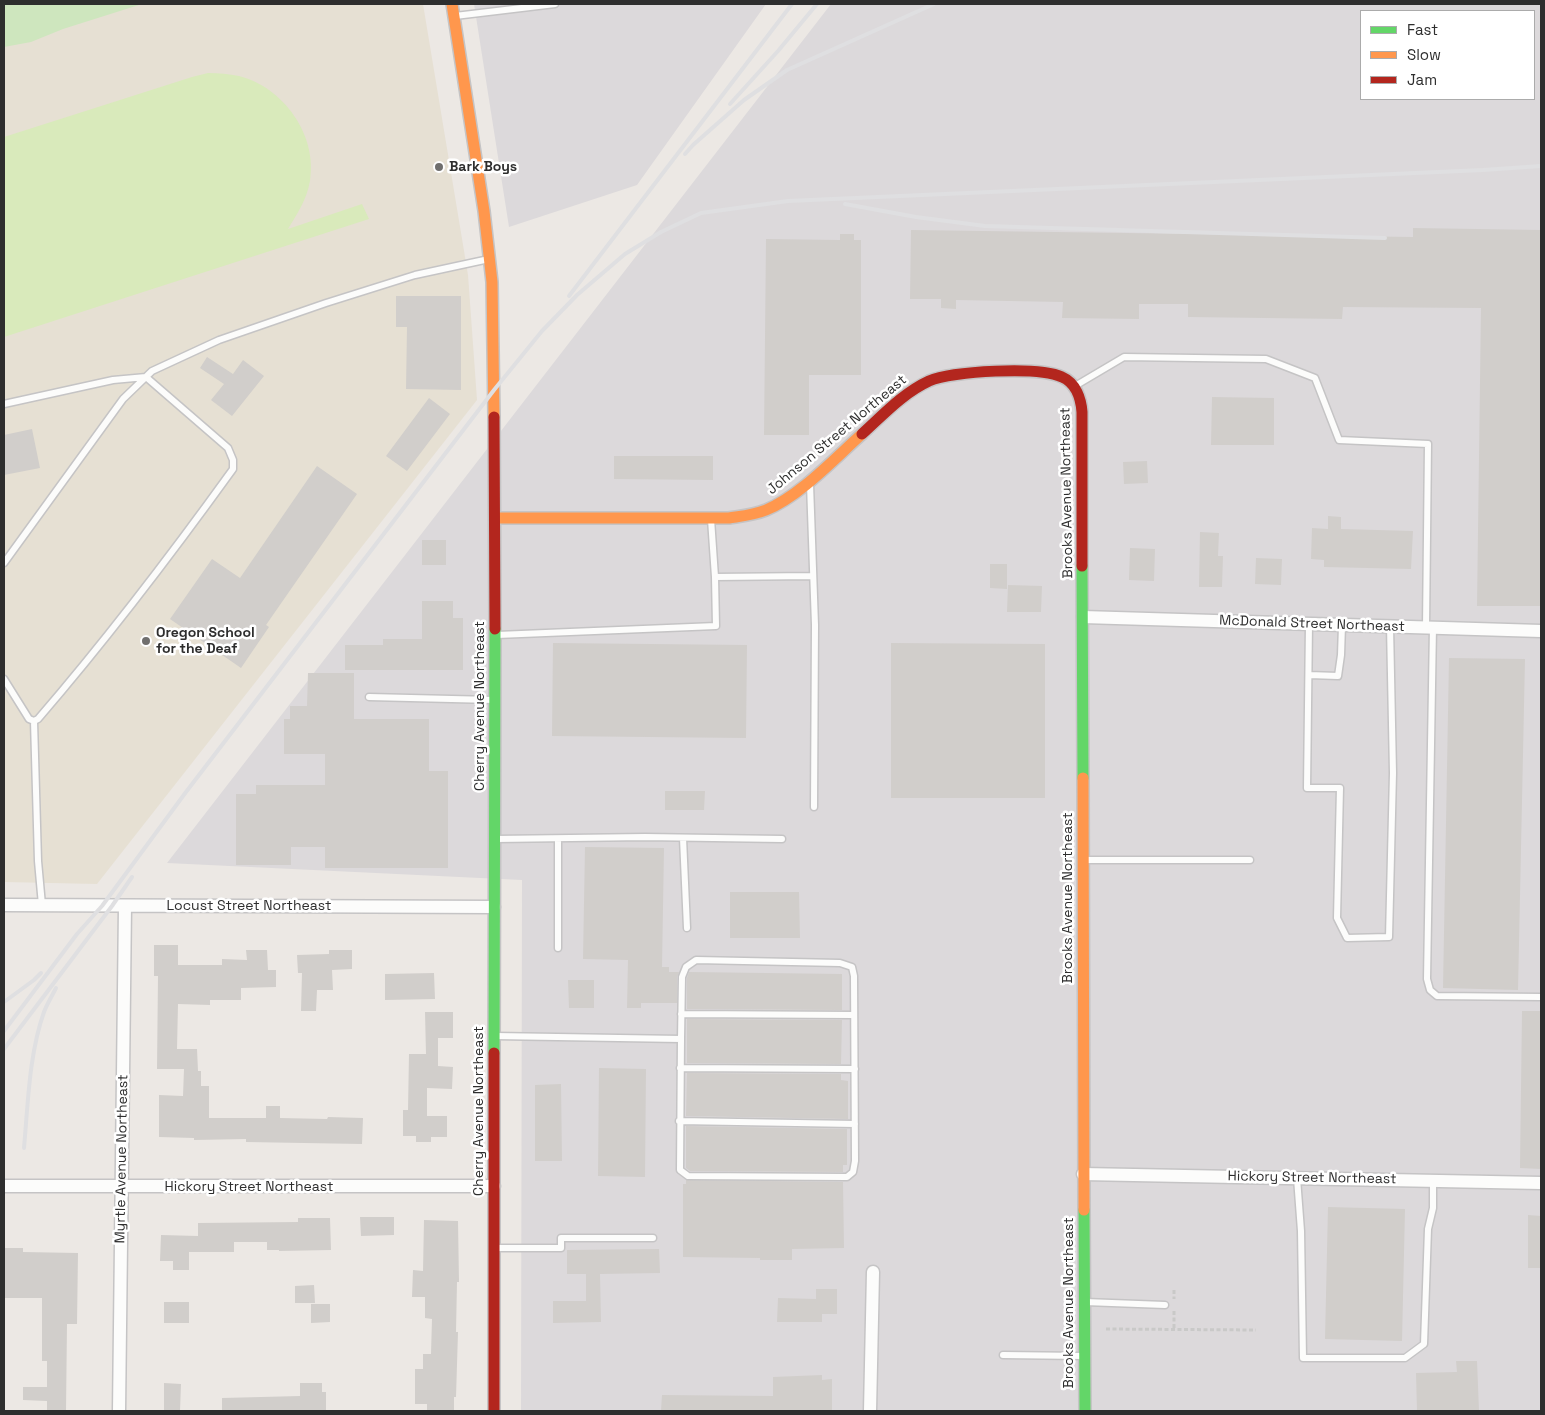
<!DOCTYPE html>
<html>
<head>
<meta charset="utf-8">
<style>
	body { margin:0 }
	#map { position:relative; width:1545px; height:1415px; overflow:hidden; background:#ece8e4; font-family:"Space Grotesk",sans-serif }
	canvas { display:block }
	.frame { position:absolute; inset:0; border:5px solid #2e2e2e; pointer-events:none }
	.legend { position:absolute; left:1360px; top:10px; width:175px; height:90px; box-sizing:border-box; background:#fff; border:1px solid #ababab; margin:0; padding:6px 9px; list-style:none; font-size:15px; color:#2e2e2e }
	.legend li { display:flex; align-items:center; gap:10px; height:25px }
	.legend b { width:25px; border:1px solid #ababab }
</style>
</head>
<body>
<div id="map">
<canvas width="1545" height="1415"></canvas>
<div class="frame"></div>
<ul class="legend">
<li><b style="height:6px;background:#63d668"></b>Fast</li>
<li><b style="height:6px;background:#ff974d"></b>Slow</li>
<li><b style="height:6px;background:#b3261e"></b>Jam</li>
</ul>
</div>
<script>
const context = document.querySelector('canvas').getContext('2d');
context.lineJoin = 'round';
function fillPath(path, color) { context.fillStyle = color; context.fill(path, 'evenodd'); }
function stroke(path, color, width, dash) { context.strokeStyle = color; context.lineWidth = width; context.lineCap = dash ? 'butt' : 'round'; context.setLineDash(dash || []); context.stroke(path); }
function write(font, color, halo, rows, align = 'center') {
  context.font = font + ' "Space Grotesk",sans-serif'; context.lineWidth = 5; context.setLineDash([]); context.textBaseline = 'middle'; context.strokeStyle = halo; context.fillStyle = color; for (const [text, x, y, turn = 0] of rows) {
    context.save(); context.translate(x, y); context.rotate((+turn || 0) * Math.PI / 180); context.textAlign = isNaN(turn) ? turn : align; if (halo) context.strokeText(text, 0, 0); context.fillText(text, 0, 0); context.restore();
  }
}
fillPath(new Path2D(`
	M474 4H766L637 185 509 227Z
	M831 4H1541V1411H521L522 880 167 863ZM1361 11H1534V99H1361Z`), '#dcd9db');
fillPath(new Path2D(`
	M4 4H423L468 275 477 400 97 884 4 882Z`), '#e6e0d3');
fillPath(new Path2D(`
	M4 4H142L63 29 31 42 4 47Z`), '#cee6be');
fillPath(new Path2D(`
	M208 73C219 73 229 74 239 76 283 87 318 135 310 181 307 199 297 214 288 229L362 204 369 219 4 337V137L192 77Z`), '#d9eabb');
fillPath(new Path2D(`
	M1413 228 1541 230V606H1477L1481 308 1343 307 1342 319 1188 317V304H1139V319L1062 318 1063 302 956 300V309L941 308V299H910L911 230 1413 237Z
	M840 234H854V240H861V375H809V435H764L766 239 840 240Z
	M396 296H461V390L406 389 407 327H396Z
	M207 357 233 374 243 360 264 376 232 416 211 400 224 384 200 368Z
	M1212 397 1274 398V445H1211Z
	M429 398 450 414 407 471 386 456Z
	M32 429 40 468 4 475V435Z
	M614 456H713V480L614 479Z
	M1147 461 1148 483 1124 484 1123 462Z
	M317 466 357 494 266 625 269 627 241 668 170 619 212 559 240 578Z
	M1328 516 1341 517V529L1413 531 1411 569 1324 567V560L1311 559 1312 528 1328 529Z
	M1200 532 1219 533 1218 556H1223L1222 587H1199Z
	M422 540H446V565H422Z
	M1130 548 1155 549 1154 581 1129 580Z
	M1256 558 1282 559 1281 585 1255 584Z
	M990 564H1007V589L990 588Z
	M1008 585 1042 586 1041 612H1007Z
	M422 601H453V618H463V670H345V645H383V639H422Z
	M553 643 747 645 746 738 552 736Z
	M891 643 1045 644V798H891Z
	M1449 658 1525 659 1518 990 1443 988Z
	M308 673H354V719H429V771H448V868H325V847H291V865H236V794H256V785H325V754H284V719H290V706H307Z
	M665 791H705L704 810H665Z
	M585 847 664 848 662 967H669V972H679L677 977V1003H641V1008H627L628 960 583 959Z
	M730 892H799L800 938H730Z
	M154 945H178V965H222V959L247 960 246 950H267L268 970H276V987L241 988V1000H210V1005L178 1004 177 1049H197L198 1071H201V1086H209V1118H266V1106H280V1118L327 1119 328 1117 363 1118 362 1144 246 1142V1139L194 1140V1138L159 1137V1095L183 1096 184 1069H157L158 976H154Z
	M329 950H352V969L332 970 333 990H317L316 1011H301L302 973H298L297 955 329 954Z
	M689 972 842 974V1010L687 1009V978Z
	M434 973 435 999 385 1000V974Z
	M568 980H594V1008H569Z
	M1522 1011H1541V1169L1520 1168Z
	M425 1012H453V1038H438V1066L453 1067 452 1089 427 1088V1116H447V1137H431V1142H416V1136H403V1110H408L409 1054H426Z
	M687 1019 842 1020 841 1064 687 1063Z
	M599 1068 646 1069 645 1177 598 1176Z
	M687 1073 841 1074V1080L848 1081V1119L686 1116Z
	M561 1084 562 1161H535V1085Z
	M686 1126 847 1129V1165H843V1172L690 1171 686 1168Z
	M686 1180 843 1182 844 1248 792 1249V1260H760V1258L683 1257V1184H686Z
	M1328 1207 1405 1209 1402 1341 1325 1339Z
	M1528 1215 1541 1216V1268H1528Z
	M360 1217H394V1235L361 1236Z
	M298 1218H330L331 1250 279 1251V1250H267V1242H234V1252H189V1270H173V1261H160L161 1235 198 1236V1223L298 1222Z
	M424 1220 458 1221 459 1282H457L456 1332H458L456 1397H454V1411H427V1404H415V1369H423V1354H431L432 1319 425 1318V1297H412L413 1270 423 1271Z
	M5 1248H23V1252L78 1253 77 1324H67L66 1411H47V1401L23 1400V1387H47V1361H42V1298H5Z
	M659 1249 660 1273 600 1274 601 1322 553 1323V1301H586V1274H567V1250Z
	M314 1285 315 1303H295V1286Z
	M816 1289H837V1314H822V1322H777L778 1298 816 1299Z
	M164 1302H189V1323H164Z
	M311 1304H330V1322L311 1323Z
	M1456 1361H1477L1479 1411H1417L1416 1373 1457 1372Z
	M822 1375V1380L832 1379V1411H661L662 1395 773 1396V1377Z
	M164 1383 181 1384 180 1411H164Z
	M300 1383H322V1392H326V1411H222V1398L300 1396Z`), '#d1cecb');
const lane = new Path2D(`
	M455 16 555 4
	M1075 386 1124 357 1266 359 1315 378 1339 440 1428 444 1426 627
	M4 404 113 380 146 377 228 448 233 460V469C171 555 107 639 38 719L34 721 29 719 4 679
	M810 484 815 625 814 807
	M711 519 715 577
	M4 563 123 399 152 371 219 340 326 303 415 275 489 259
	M1309 624 1307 788H1340L1337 918 1347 938 1389 937 1393 773 1390 626
	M1433 627 1427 979 1430 990 1437 996 1541 997
	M497 635 716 626 715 577 813 576
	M1309 675 1338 676 1341 655 1342 625
	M369 697 493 700
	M34 721 38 861 42 905
	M683 838 687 928
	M496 839 645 837 782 839
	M558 839V948
	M1086 860H1250
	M681 1014 854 1015
	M495 1036 681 1039 682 977 686 967 696 960 840 963 852 967 854 976 855 1161 853 1172 847 1177 688 1176 680 1170 681 1039
	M680 1068 855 1069
	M679 1121 855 1124
	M1297 1178 1301 1231 1303 1358H1405L1424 1344 1428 1229 1433 1208V1181
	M495 1248H561V1238H653
	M1085 1302 1165 1305
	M1003 1355 1083 1356`);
const street = new Path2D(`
	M1083 617 1541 631
	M4 905 494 907
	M1083 1174 1541 1183
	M4 1186H494
	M119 1411 125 906
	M870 1411 873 1272`);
const fast = new Path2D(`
	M1082 566 1083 778
	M494 1053 495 629
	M1084 1210 1085 1411`);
const slow = new Path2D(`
	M452 4 484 211 492 282 494 417
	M495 518H729C742 516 754 515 766 510 800 496 835 458 862 434
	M1083 778 1084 1210`);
const jam = new Path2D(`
	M494 417 495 629
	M862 434C883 415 903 393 929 381 952 371 1039 366 1062 377 1076 383 1081 399 1082 412V566
	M494 1411V1053`);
stroke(lane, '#c5c4c5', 9);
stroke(street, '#c5c4c5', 15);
stroke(fast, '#c5c4c5', 14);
stroke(slow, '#c5c4c5', 14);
stroke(jam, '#c5c4c5', 14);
stroke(new Path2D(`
	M1174 1290V1299
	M1174 1311V1329
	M1106 1329 1256 1330`), '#c9c9c8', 3, [4, 2.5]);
stroke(lane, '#fcfcfb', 6);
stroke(street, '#fcfcfb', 12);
stroke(fast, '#63d668', 11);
stroke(slow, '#ff974d', 11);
stroke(jam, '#b3261e', 11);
stroke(new Path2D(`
	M730 104 778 51 817 4
	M685 154 693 145 744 100 787 70 934 4
	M845 204 916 217 985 226 1385 238
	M569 296 792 4
	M4 1002 34 980 41 973
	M4 1031 77 934 102 906 186 792 494 390 542 331 577 295 625 254 661 232 701 213 788 201 1483 170 1541 166
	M4 1049 112 906 132 877
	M24 1148C28 1104 29 1054 44 1012 47 1004 52 996 56 988`), '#dfdfe1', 4);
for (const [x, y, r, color] of [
	[439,167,5,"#706f6e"],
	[146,641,5,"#706f6e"]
]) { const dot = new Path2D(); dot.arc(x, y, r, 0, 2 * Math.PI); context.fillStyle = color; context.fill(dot); stroke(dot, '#fff', 2); }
write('bold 14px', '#2e2e2e', '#fff', [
	["Bark Boys",449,167],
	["Oregon School",156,633],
	["for the Deaf",156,649]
], 'left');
write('14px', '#2e2e2e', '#fff', [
	["Johnson Street Northeast",837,435,-40],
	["Brooks Avenue Northeast",1067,493,-91],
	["McDonald Street Northeast",1312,624,2],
	["Cherry Avenue Northeast",480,706,-90],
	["Brooks Avenue Northeast",1068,898,-90],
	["Locust Street Northeast",249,906],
	["Cherry Avenue Northeast",479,1111,-90],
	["Myrtle Avenue Northeast",122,1159,-89],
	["Hickory Street Northeast",1312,1178,1],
	["Hickory Street Northeast",249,1187],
	["Brooks Avenue Northeast",1069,1303,-90]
]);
</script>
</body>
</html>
